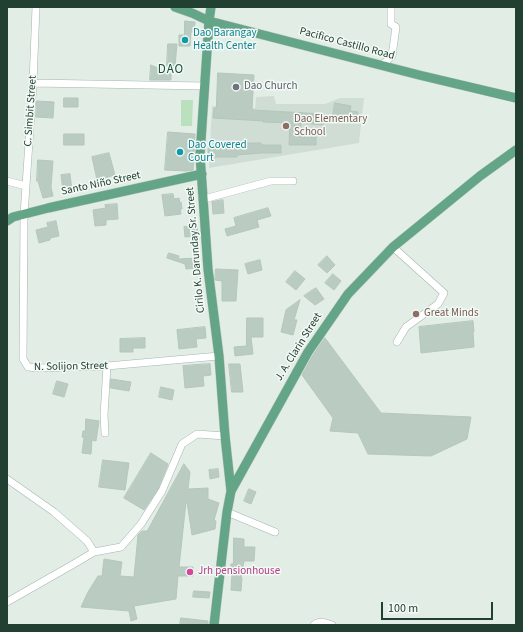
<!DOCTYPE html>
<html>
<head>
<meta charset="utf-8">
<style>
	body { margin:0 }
	#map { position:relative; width:523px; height:632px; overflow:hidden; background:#e2ede6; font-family:"Source Sans 3",sans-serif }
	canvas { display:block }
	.frame { position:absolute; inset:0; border:8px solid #214031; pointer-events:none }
	.scale { position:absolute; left:381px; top:602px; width:112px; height:18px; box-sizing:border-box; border:2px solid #214031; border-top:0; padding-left:5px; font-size:12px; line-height:14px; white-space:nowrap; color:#214031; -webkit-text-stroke:3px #f3f9f5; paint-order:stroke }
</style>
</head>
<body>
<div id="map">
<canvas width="523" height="632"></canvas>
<div class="frame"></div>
<div class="scale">100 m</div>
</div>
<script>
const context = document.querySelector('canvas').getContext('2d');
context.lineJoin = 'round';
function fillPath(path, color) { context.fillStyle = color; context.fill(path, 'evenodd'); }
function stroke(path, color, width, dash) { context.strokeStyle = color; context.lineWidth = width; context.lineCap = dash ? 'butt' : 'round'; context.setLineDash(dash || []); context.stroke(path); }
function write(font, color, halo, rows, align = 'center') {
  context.font = font + ' "Source Sans 3",sans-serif'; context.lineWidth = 3; context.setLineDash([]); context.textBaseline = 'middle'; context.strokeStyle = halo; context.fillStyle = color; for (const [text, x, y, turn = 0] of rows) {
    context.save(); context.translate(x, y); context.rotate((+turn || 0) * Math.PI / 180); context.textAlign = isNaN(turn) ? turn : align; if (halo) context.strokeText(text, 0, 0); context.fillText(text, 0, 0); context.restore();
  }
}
fillPath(new Path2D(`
	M274 96 276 104H325L340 98H364L359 143 209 168 212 106 255 108 256 97Z`), '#d0ddd5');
fillPath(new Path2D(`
	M181 100H193L192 126H181Z`), '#bae0bd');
const building = new Path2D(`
	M185 21 195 22 194 32H191L190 46H179V35H184Z
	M168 44H177L175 66H167Z
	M151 65 171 74V80H150Z
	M218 73 254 75 252 110 323 114V125L301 123V137H316V145H289L290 123 263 122 264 121 213 118 214 108H216Z
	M64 98H78V107H64Z
	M37 101 54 102 53 118 36 117Z
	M335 103 351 106 350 111 358 112 356 122 342 120V117L333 116Z
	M168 132 195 134 193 170 186 171 165 170Z
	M64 134H84V145H64Z
	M244 143H261V145H281V153H261L237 155V157H208V148H244Z
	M109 153 115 175 97 180 92 157Z
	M38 160 53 161 51 187 53 196 43 198 38 181H37Z
	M70 174 72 190H63L61 175Z
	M173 194 174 199 179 198 180 203 181 202 182 209H180L181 214 165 216 162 195Z
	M223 200 224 213 213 214 212 202Z
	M117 204 118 219 106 220V225L95 226 93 210 106 208 105 205Z
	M268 208 271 216 257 220 259 227 227 236 225 229 236 226 234 218Z
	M56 221 59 236 50 238V240L39 243 36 230 48 227 47 223Z
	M197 226 198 236 185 237 184 227Z
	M169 253 179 256 178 259 198 258V268L186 269 185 264 167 258Z
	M327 256 335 265 327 273 318 265Z
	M260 260 262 270 248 274 245 264Z
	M216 269 238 270 236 301H222V281L215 280Z
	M295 271 305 279 296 290 286 282Z
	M333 274 341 281 334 290 325 283Z
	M316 288 324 299 315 305 304 296Z
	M300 300 294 320H297L293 335 281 332 286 310Z
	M247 318H263V337H251L253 354 235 356 234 347 246 346Z
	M473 321 474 332H473L474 347 421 353 419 327Z
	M205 327 206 338 196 339 197 347 179 349 177 330Z
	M145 338V348H133V352H120V339Z
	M325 338 381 413 471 417 467 439 431 456 368 454 358 433 330 431 333 418 302 375 313 355Z
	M210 364 211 375 203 376 204 386 185 388 183 366Z
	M229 364H240L243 392H232Z
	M111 379 131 382 129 391 111 388Z
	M57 381 68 384 64 397 53 394Z
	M161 387 174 390 172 400 159 397Z
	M86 419 99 421 96 441 92 440 91 454 82 453 84 438 82 437 83 431H85Z
	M151 453 168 464 158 489 144 510 124 498Z
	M103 460 129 463 125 490 99 487Z
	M184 464 190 472 188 489 208 488V499L219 503 214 520 216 521 215 529 192 535 187 502H186L179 567H193V576H178L176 599 134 606 137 619 131 621 129 611 81 607 88 592 98 576H102L104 559 122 562 120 576 134 577 138 535 142 531H147Z
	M218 469 219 477 210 479 209 470Z
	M249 489 256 492 251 504 244 501Z
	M234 538 244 539V547H255L254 561H244L241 578H242L241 591 231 590 232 574 230 573 231 564H233Z
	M194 591 210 592 209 598 193 597Z
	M181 618 208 621V625H180Z`);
fillPath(building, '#bacbc1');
stroke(building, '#b4c7bc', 1);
const minor = new Path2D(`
	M36 7 33 83 24 215 23 359 28 367 38 368 107 366 219 356
	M382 65 392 56 396 27 391 24V7
	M33 83 205 86
	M7 181 26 186
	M204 199 271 181H293
	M393 247 444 293 438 304 406 327 397 342
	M105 433 104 415 107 366
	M7 479 54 512 87 541 94 552
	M227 512 275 532
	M7 602 72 565 94 552 121 547 141 524 162 491 182 444 197 434 225 436
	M314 625C319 620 326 623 332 625`);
const major = new Path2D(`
	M175 7 192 13 209 21 419 75 516 98
	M211 7 209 21 200 155 208 269 219 356 225 436 231 491
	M7 221 13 217 48 208 202 174
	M214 625 227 512 231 491 308 352 348 294 393 247 480 176 516 150`);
stroke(minor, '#a4b6ac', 8);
stroke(major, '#c1cac5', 10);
stroke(minor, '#fff', 7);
stroke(major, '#64a588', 9);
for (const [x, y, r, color] of [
	[185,40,4,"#0f9aa8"],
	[236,87,4,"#6b7280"],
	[286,126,4,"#8d6e63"],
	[180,152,4,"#0f9aa8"],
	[416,314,4,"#8d6e63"],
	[190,572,4,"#d1479c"]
]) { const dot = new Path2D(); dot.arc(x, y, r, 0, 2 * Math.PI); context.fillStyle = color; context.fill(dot); stroke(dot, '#f3f9f5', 1.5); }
write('11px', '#0d838f', '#f3f9f5', [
	["Dao Barangay",193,34],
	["Health Center",193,47],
	["Dao Covered",188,146],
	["Court",188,159]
], 'left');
write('11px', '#214031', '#f3f9f5', [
	["Pacifico Castillo Road",347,44,15],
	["C. Simbit Street",31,111,-86],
	["Santo Niño Street",101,184,-12],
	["Cirilo K. Darunday Sr. Street",196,250,-95],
	["J. A. Clarin Street",299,347,-58],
	["N. Solijon Street",71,367,-1]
]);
write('11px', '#5b616d', '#f3f9f5', [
	["Dao Church",244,87]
], 'left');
write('11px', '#785e54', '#f3f9f5', [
	["Dao Elementary",294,120],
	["School",294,133],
	["Great Minds",424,314]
], 'left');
write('11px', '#b23c85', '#f3f9f5', [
	["Jrh pensionhouse",198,572]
], 'left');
context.letterSpacing = '1px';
write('13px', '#1c533b', '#f3f9f5', [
	["DAO",171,70]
]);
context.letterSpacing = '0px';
</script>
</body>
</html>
